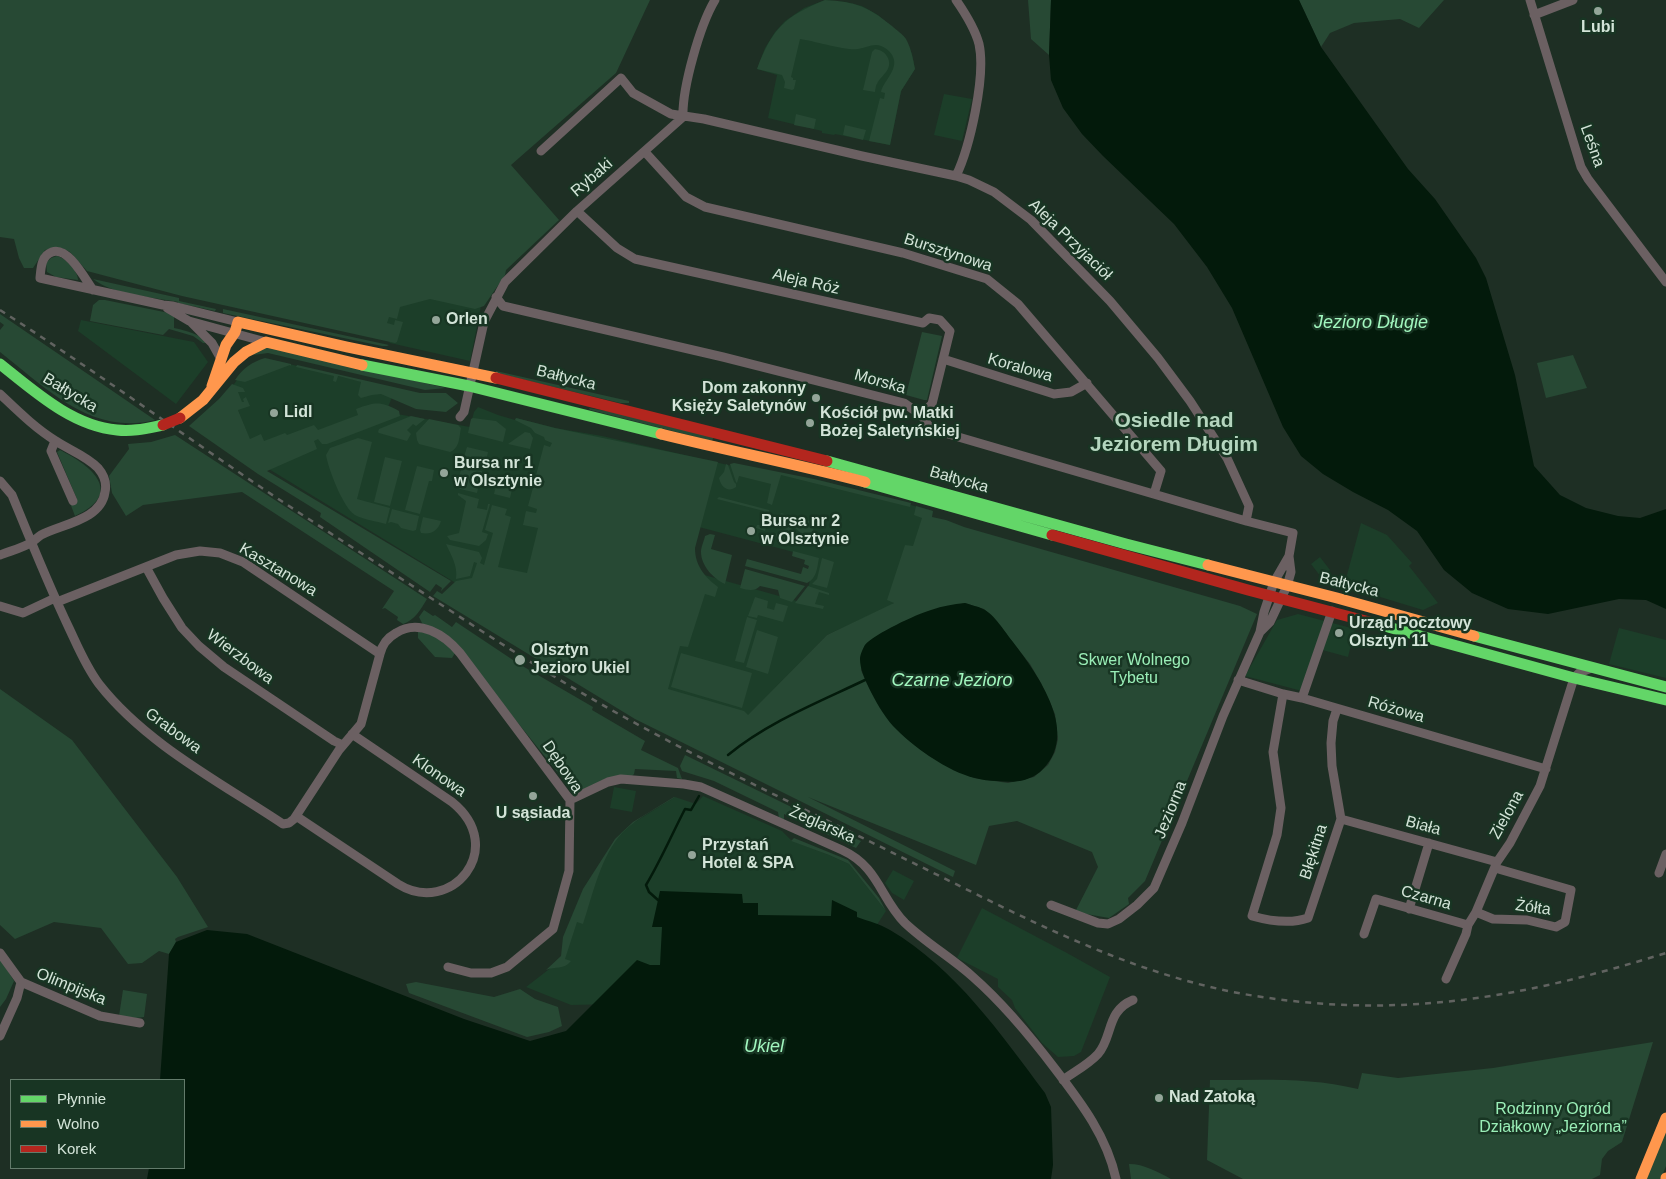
<!DOCTYPE html>
<html>
<head>
<meta charset="utf-8">
<style>
	body { margin:0 }
	#map { position:relative; width:1666px; height:1179px; overflow:hidden; background:#1e2f24; font-family:Arial,sans-serif }
	canvas { display:block }
	.legend { position:absolute; left:10px; top:1079px; width:175px; height:90px; box-sizing:border-box; background:#183523; border:1px solid #637b6b; margin:0; padding:6px 9px; list-style:none; font-size:15px; color:#d3e4d8 }
	.legend li { display:flex; align-items:center; gap:10px; height:25px }
	.legend b { width:25px; border:1px solid #637b6b }
</style>
</head>
<body>
<div id="map">
<canvas width="1666" height="1179"></canvas>
<ul class="legend">
<li><b style="height:6px;background:#63d668"></b>Płynnie</li>
<li><b style="height:6px;background:#ff974d"></b>Wolno</li>
<li><b style="height:6px;background:#b3261e"></b>Korek</li>
</ul>
</div>
<script>
const context = document.querySelector('canvas').getContext('2d');
context.lineJoin = 'round';
function fillPath(path, color) { context.fillStyle = color; context.fill(path, 'evenodd'); }
function stroke(path, color, width, dash) { context.strokeStyle = color; context.lineWidth = width; context.lineCap = dash ? 'butt' : 'round'; context.setLineDash(dash || []); context.stroke(path); }
function write(font, color, halo, rows, align = 'center') {
  context.font = font + ' Arial,sans-serif'; context.lineWidth = 5; context.setLineDash([]); context.textBaseline = 'middle'; context.strokeStyle = halo; context.fillStyle = color; for (const [text, x, y, turn = 0] of rows) {
    context.save(); context.translate(x, y); context.rotate((+turn || 0) * Math.PI / 180); context.textAlign = isNaN(turn) ? turn : align; if (halo) context.strokeText(text, 0, 0); context.fillText(text, 0, 0); context.restore();
  }
}
fillPath(new Path2D(`
	M825 0 846 2 862 6 878 15 905 38 912 54 915 69 901 91 890 145 835 134 834 135 822 133V131L768 118 777 75 757 69 765 48 775 32 785 21 804 8Z
	M944 94 972 99 962 141 934 135Z
	M418 292 482 301 470 361 390 343 371 316Z
	M81 320 194 342 208 362 176 404 78 331Z
	M277 361 395 390 386 412 470 427 474 412 478 407 498 415 515 420 516 418 555 428 602 436 728 465 823 481 933 511 909 591 890 606 827 635 714 750 459 585 259 463 230 390 239 377ZM699 527 816 558 804 603 683 569Z
	M1361 523 1387 535 1412 563 1409 566 1438 603 1423 610 1344 586Z
	M1320 557 1330 570 1321 577 1311 564Z
	M1298 614 1355 629 1348 657 1315 648 1302 691 1245 676 1277 620Z
	M1619 628 1666 640V678L1609 664Z
	M614 787 636 791 632 812 610 808Z
	M703 796 782 831 792 841 829 855 849 864 886 911 833 992 665 1003 571 1005 526 987 561 960 587 887 611 846 622 832 633 823 675 797 696 804Z
	M893 870 914 881 904 900 892 893 885 883Z
	M982 908 1067 953 1110 977 1081 1052 1074 1056 1058 1057 1042 1043 1015 1008 1012 1000 998 987V979L957 958Z`), '#1c3e29');
fillPath(new Path2D(`
	M0 0H650L616 73 511 165 559 220 506 270 505 275 484 306 475 309 430 299 400 307 397 319 389 317 387 323 394 325 395 320 403 322 397 342 395 343 182 296 87 271 70 252 62 248H52L45 250 33 268H24L19 258 14 239 0 237Z
	M825 0C856 2 867 6 892 26 896 30 903 34 906 39 911 48 913 59 915 69L901 91 890 145 869 141 880 98 884 99 885 93 881 92C883 82 896 72 894 60 893 54 887 48 881 46 873 43 866 48 858 49 847 51 814 41 800 39L791 77 793 78V80H796L794 89 792 90 784 88 785 82 782 75 757 69C772 29 785 16 825 0Z
	M1028 0H1051L1049 55 1031 39Z
	M1299 0H1444L1419 28 1400 19 1354 23 1330 33 1321 47Z
	M875 49C881 50 885 52 888 58 893 70 881 75 877 84 876 84 875 92 875 92L863 90 872 52Z
	M796 114 816 119 814 129 794 125Z
	M845 125 866 130 863 140 843 135Z
	M57 256C66 258 78 271 78 280L56 277 47 272 46 263 51 258Z
	M93 279 179 298V301L216 309 215 311 178 303V302C152 297 114 295 93 279Z
	M99 300H105L174 314V328C187 331 198 333 208 343H203L193 336 169 329 163 335 90 321 93 305Z
	M223 309 389 345 387 346H382L223 313Z
	M0 314 155 420C91 436 46 388 0 352V330L4 325 0 322Z
	M922 332 942 336 927 400H924L906 395Z
	M263 348H274L446 388 425 390 268 353 253 355Z
	M1573 355 1587 388 1546 398 1537 363Z
	M265 358 291 364V366L290 365 245 382 235 380C243 368 252 362 265 358Z
	M297 365 420 393H446L458 403 446 412 416 409 381 394 372 395 361 398 358 395 361 382 338 376 336 382 333 381 334 376 296 367Z
	M496 371 629 401V403H620L496 373Z
	M232 384 243 388 245 392H238L242 402H244L243 399 246 397 250 406 238 410 250 439 261 434 264 441 285 433 287 435 314 425 318 430 358 415 356 409C376 402 380 401 399 411L400 416 327 444H322L318 439 314 441 317 449 267 471 451 581 441 591 442 588 436 584 430 592 320 517 321 513 258 474 189 426 219 399Z
	M589 408 629 415 714 436 712 441 590 410Z
	M411 416 425 419 416 426 413 424 407 430 411 434 407 441 379 433 378 432 379 429Z
	M473 418 496 421 506 429 503 442 468 433 471 419Z
	M516 418 555 428 718 462 695 548C695 566 705 577 718 587L715 597 705 594 688 647 680 646 668 689 744 711 748 715 827 635 894 603 887 600 905 545 913 546 922 518 914 515 916 506 933 511 932 517 946 520 964 527 1240 606 1257 614 1145 881 1128 898 1129 904 1109 918 1075 912 1098 867 1092 852 1017 821 989 826 976 865 808 797 955 871 953 877 635 719 433 596 437 591 442 594 456 581 472 578 477 563 474 562 470 576 456 579C458 566 451 555 446 544L479 552 482 558 480 563 484 565 493 533 485 530 492 505 507 509 505 515 511 517 498 567 527 573 538 528 523 525 526 511 536 513 537 509 528 506 534 484 543 486 545 481 535 479 544 445 550 447 552 443 545 440 544 437 535 433 531 428 515 420ZM965 603 984 609 998 624 1030 664 1041 683 1055 714 1058 739 1055 752 1048 765 1034 777 1008 783 974 778 929 756 907 739 872 693 866 682 861 670 865 645C893 622 930 613 965 603Z
	M429 419 458 425 461 428C459 437 460 448 450 452L419 444 417 440 416 433Z
	M525 432 530 433 533 438 530 449 508 444Z
	M175 435 427 599C421 609 415 620 403 624L397 620 398 617 385 608 382 609 394 591 242 492 143 505 126 516 112 493 109 476 129 449 128 444 151 442Z
	M358 438 372 442 357 499 390 508 386 524C376 521 364 520 355 515 343 508 328 468 326 455L330 448Z
	M467 447 488 452 485 466 463 460Z
	M60 450C92 466 125 493 75 516L70 503 77 499 57 452Z
	M385 457 402 461 390 506 374 502Z
	M734 463 814 479 911 503 910 507 781 475 772 505 767 503 771 484 739 476 737 483 736 482 730 464Z
	M726 464 728 465 734 482 736 484V487C728 493 721 487 719 478L724 472Z
	M417 466 434 470 432 481H429L420 514 405 510Z
	M462 466 482 471 477 493 456 488Z
	M498 477 514 481 510 498 494 494Z
	M458 493 479 499 477 508 487 510 488 504H490L482 532 488 534 486 540 479 546 450 540 447 536 459 533 466 501 458 495Z
	M719 497 769 510 770 513 765 531 756 528 757 525H760L764 511 717 499Z
	M392 509 419 516 416 530 413 531 401 528 398 524 391 522 388 523Z
	M781 513 807 521 816 519 810 541 780 515Z
	M423 517 441 521C438 531 431 535 421 533L420 530Z
	M789 526 805 542V546L773 536Z
	M710 534 715 535 711 549 732 555 725 584C714 579 701 566 701 552 701 547 704 541 705 536Z
	M793 551 819 558C817 568 817 578 807 583L745 566 747 559 801 574 803 567 808 569 809 566 804 564 805 560 792 556Z
	M822 558 834 562 827 588 812 584 817 579Z
	M745 569 805 586 792 602 780 598 778 590 760 586C754 592 748 590 740 588Z
	M808 586 829 593V595L819 592 815 604 824 606 823 609 795 603Z
	M755 597 768 601 767 608 774 610 776 603 788 606 783 622 758 615 757 618 748 616Z
	M424 610 433 616 435 615 452 627 456 622 519 664 593 707 592 710 645 741 641 750 678 768 682 779 677 778 676 771 635 769 634 774 632 776 581 790 571 789 453 642 423 625 419 617Z
	M747 617 757 620 744 663 735 661Z
	M757 630 778 637 768 674 746 667Z
	M418 631C438 635 442 639 455 653L452 658 435 657 418 638Z
	M681 653 752 673 742 708 671 687Z
	M0 689 72 740 177 877 208 927 178 937 175 939 176 942 169 954 159 951 142 963 128 964 101 928 54 922 15 939 0 925Z
	M685 755 861 841 856 848 784 814V820L779 818 778 812 714 781 682 771 680 766Z
	M674 797H675C658 808 638 817 623 832 601 855 593 894 583 924L577 922 565 959 571 961C564 970 555 966 546 970L561 956 563 937 583 889 615 839 633 822Z
	M794 838 848 860 879 898 886 911 849 864 829 855 791 841Z
	M0 958 14 981 6 999 0 1007Z
	M416 982 494 997 520 989 535 999 558 1007 562 1026 549 1032 527 1037 409 993 406 984Z
	M123 990 147 994 144 1017 135 1018 119 1016Z
	M1653 1042 1622 1142 1608 1151 1602 1159 1600 1175 1592 1179H1243L1207 1160 1210 1080C1260 1080 1310 1077 1358 1089L1362 1073 1398 1078 1493 1068Z
	M1666 1131V1166L1661 1179H1646Z
	M1129 1164C1144 1164 1158 1172 1171 1179H1131Z`), '#274934');
fillPath(new Path2D(`
	M1051 0H1299L1321 47 1408 169 1435 199 1476 258 1486 278 1515 375 1534 466 1560 495 1586 508 1618 516 1640 518 1666 509V609L1646 600 1619 599 1548 614 1508 609 1472 593 1444 570 1417 531 1388 510 1353 492 1323 474 1301 456 1283 427 1232 308 1207 267 1174 224 1103 156 1082 134 1063 108 1051 80 1049 55Z
	M965 603C970 605 977 606 983 609 994 614 1005 632 1013 642 1038 675 1082 735 1040 772 1027 782 1013 783 997 781 990 781 982 780 975 778 948 772 912 746 893 726 883 715 875 700 869 688 865 679 860 669 860 659 860 655 863 648 865 645 874 634 917 614 931 610 943 606 953 604 965 603Z
	M660 891 742 894 743 903H758V915L831 916 832 900 857 912V917C868 921 880 924 890 930 956 969 1000 1033 1045 1093L1051 1107 1053 1165 1051 1179H147L149 1168H184V1080H160L169 954 176 942 207 930 247 934 464 1019 530 1041 566 1031 637 960 650 965H660L662 927H652Z`), '#031a0b');
stroke(new Path2D(`
	M728 755C768 722 819 702 865 680
	M658 900 649 892 646 885C661 860 672 834 685 809L691 810 699 796`), '#031a0b', 2.5);
stroke(new Path2D(`
	M956 0C965 13 975 29 979 44 986 76 970 147 956 176
	M1530 0 1581 167 1588 179 1666 282
	M1534 15 1573 0
	M683 117C682 88 700 25 715 0
	M541 151 621 78 633 93 671 114 704 119 862 156 956 176 969 180 994 192 1031 220 1110 301 1158 358 1190 401 1227 458 1249 506 1246 521 1293 533 1289 556 1291 572 1287 586 1270 622 1260 632
	M645 152 686 197 705 207 903 253 987 279 1018 304 1161 471 1154 494
	M577 211 617 248 635 259 923 323 929 318 940 320 950 331 932 404 921 415
	M93 290C85 279 68 246 52 252 41 256 41 268 40 278L163 305 173 306 238 322
	M496 297 503 306 723 357 904 403 921 415 931 429 1246 521
	M167 308 189 321 266 342
	M191 322 212 343 221 359
	M943 359 1054 394 1071 392 1087 383
	M0 394C18 411 35 428 56 441 69 450 87 456 98 468 104 475 107 483 105 492 101 520 62 524 41 535 38 537 35 540 32 542 23 548 10 551 0 555
	M460 417 464 412 484 322 505 282 577 211 683 117
	M55 441 51 451 73 501
	M0 481 12 495C30 539 48 584 69 628 78 647 86 667 99 684 146 744 220 782 283 824L289 823 294 819 339 750 361 724 380 654 243 562 220 553 200 551 176 555 57 602
	M146 567 163 598 182 628 199 646 224 667 334 741 343 745
	M0 606 23 613 55 598
	M380 654C382 645 387 638 396 633 419 618 445 635 460 653L570 800 569 871 553 929 507 967 491 973H471L448 967
	M1238 680 1283 694 1302 698 1546 769
	M1283 694 1273 752 1281 808 1277 835 1252 916C1270 921 1291 924 1308 918L1341 819 1332 766 1331 743 1333 721 1337 709
	M1302 698 1332 611
	M570 800 608 782 621 779 684 784 701 787 842 850C879 867 880 898 905 923 926 943 952 958 973 977 1005 1005 1031 1037 1056 1070 1082 1104 1107 1137 1116 1179
	M296 816 398 884C451 917 509 848 452 802L352 734
	M1341 819 1497 862
	M1659 873 1666 854
	M1051 905 1098 923 1108 924 1119 919 1137 905 1154 888 1182 823 1223 716 1260 632 1264 612 1274 582 1289 556
	M1409 909 1429 843
	M1476 912 1493 919 1527 920 1556 927 1565 922 1571 890 1495 868
	M1364 934 1376 899 1468 925
	M0 953 21 982 17 998 0 1036
	M1446 979 1466 934 1468 925 1476 912 1497 862 1510 843 1540 786 1574 678 1579 673 1591 668
	M21 982 100 1016 140 1023
	M1063 1080C1074 1072 1089 1064 1098 1054 1113 1037 1106 1011 1133 1000`), '#6b6062', 9);
stroke(new Path2D(`
	M0 364C34 391 72 426 117 430 133 432 148 428 163 425
	M362 365 469 386 661 434
	M827 461 1126 544 1208 565
	M865 482 1052 535
	M1377 624 1574 678 1666 700
	M1474 636 1666 687`), '#63d668', 11);
stroke(new Path2D(`
	M212 386 226 345 235 332 238 322 347 347 496 378
	M180 418 203 400 234 362 246 352 266 342 362 365
	M661 434C729 451 797 464 865 482
	M1208 565 1337 598 1474 636
	M1666 1178V1179
	M1641 1179 1666 1118`), '#ff974d', 11);
stroke(new Path2D(`
	M496 378 827 461
	M1052 535 1248 590 1377 624`), '#b3261e', 11);
stroke(new Path2D(`
	M0 310C89 367 175 429 262 488 311 521 361 553 411 585 460 617 510 650 560 680 669 746 785 799 899 856 1016 913 1132 978 1262 997 1407 1019 1528 996 1666 953`), '#616360', 2.5, [6, 6]);
stroke(new Path2D(`
	M163 425 180 418`), '#b3261e', 11);
for (const [x, y, r, color] of [
	[1598,11,5,"#94a599"],
	[436,320,5,"#94a599"],
	[816,398,5,"#94a599"],
	[274,413,5,"#94a599"],
	[810,423,5,"#94a599"],
	[444,473,5,"#94a599"],
	[751,531,5,"#94a599"],
	[1339,633,5,"#94a599"],
	[520,660,6,"#94a599"],
	[533,796,5,"#94a599"],
	[692,855,5,"#94a599"],
	[1159,1098,5,"#94a599"]
]) { const dot = new Path2D(); dot.arc(x, y, r, 0, 2 * Math.PI); context.fillStyle = color; context.fill(dot); stroke(dot, '#183523', 2); }
write('bold 16px', '#d3e4d8', '#183523', [
	["Lubi",1598,28,"center"],
	["Orlen",446,320],
	["Dom zakonny",806,389,"right"],
	["Księży Saletynów",806,407,"right"],
	["Lidl",284,413],
	["Kościół pw. Matki",820,414],
	["Bożej Saletyńskiej",820,432],
	["Bursa nr 1",454,464],
	["w Olsztynie",454,482],
	["Bursa nr 2",761,522],
	["w Olsztynie",761,540],
	["Urząd Pocztowy",1349,624],
	["Olsztyn 11",1349,642],
	["Olsztyn",531,651],
	["Jezioro Ukiel",531,669],
	["U sąsiada",533,814,"center"],
	["Przystań",702,846],
	["Hotel & SPA",702,864],
	["Nad Zatoką",1169,1098]
], 'left');
write('16px', '#d3e4d8', '#183523', [
	["Leśna",1592,146,70],
	["Rybaki",592,178,-41],
	["Aleja Przyjaciół",1070,240,44],
	["Bursztynowa",948,253,18],
	["Aleja Róż",806,282,13],
	["Koralowa",1020,368,16],
	["Bałtycka",566,378,14],
	["Morska",880,382,16],
	["Bałtycka",70,393,31],
	["Bałtycka",959,480,16],
	["Kasztanowa",278,570,31],
	["Bałtycka",1349,585,14],
	["Wierzbowa",240,657,37],
	["Różowa",1396,710,16],
	["Grabowa",173,731,36],
	["Dębowa",562,767,56],
	["Klonowa",439,776,35],
	["Jeziorna",1171,810,-68],
	["Zielona",1507,815,-61],
	["Żeglarska",822,825,24],
	["Biała",1423,826,15],
	["Błękitna",1314,852,-72],
	["Czarna",1426,898,16],
	["Żółta",1533,908,8],
	["Olimpijska",71,987,22]
]);
write('16px', '#9aeeb7', '#183523', [
	["Skwer Wolnego",1134,661],
	["Tybetu",1134,679],
	["Rodzinny Ogród",1553,1110],
	["Działkowy „Jeziorna”",1553,1128]
]);
write('italic 18px', '#a2f7bf', '#183523', [
	["Jezioro Długie",1371,323],
	["Czarne Jezioro",952,681],
	["Ukiel",764,1047]
]);
write('bold 21px', '#b4d5be', '#183523', [
	["Osiedle nad",1174,421],
	["Jeziorem Długim",1174,445]
]);
</script>
</body>
</html>
